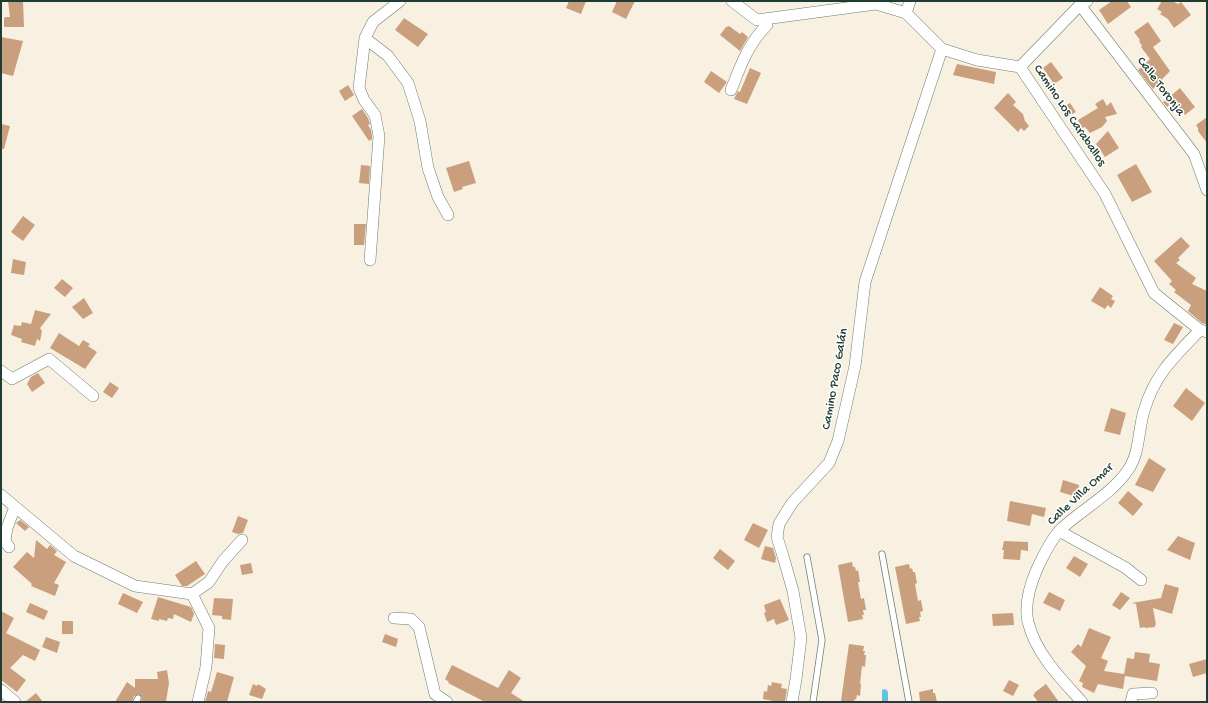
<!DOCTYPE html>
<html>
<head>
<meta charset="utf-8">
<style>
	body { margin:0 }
	#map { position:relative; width:1208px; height:703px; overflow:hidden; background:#f8f0e1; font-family:"Gochi Hand",sans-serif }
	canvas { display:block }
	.frame { position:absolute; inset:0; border:2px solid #1f3d34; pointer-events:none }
</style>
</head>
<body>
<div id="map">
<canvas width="1208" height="703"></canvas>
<div class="frame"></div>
</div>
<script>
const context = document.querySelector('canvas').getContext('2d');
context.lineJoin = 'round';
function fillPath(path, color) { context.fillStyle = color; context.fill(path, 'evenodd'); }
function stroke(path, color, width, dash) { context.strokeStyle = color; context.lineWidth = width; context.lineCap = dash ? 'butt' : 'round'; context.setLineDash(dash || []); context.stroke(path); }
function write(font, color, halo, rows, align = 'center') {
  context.font = font + ' "Gochi Hand",sans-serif'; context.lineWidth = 3; context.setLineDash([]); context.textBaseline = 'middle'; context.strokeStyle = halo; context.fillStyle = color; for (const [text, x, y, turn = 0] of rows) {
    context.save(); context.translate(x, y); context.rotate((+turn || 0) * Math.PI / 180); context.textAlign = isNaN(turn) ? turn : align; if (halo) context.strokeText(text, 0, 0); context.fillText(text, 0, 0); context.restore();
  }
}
fillPath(new Path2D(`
	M884 689 887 690 888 693V702H882V690Z`), '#63c3e1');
fillPath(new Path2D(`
	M8 1H23L24 27H4V18H5V17H10Z
	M569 1H586L581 14 566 8Z
	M617 1H635L626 19 612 12Z
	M1112 1H1127L1131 7 1108 24 1099 10Z
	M1162 1H1172L1178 4 1181 2 1191 15 1174 28 1168 19 1160 14 1162 12 1157 9Z
	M404 18 428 34 418 47 395 30Z
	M1148 22 1161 41 1153 47 1170 71 1153 89 1138 70 1150 59 1141 47 1142 46 1139 41 1140 40 1134 32Z
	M729 26 740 34 742 32 748 37 740 51 720 35 726 27Z
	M1 37 23 41 13 76 1 73Z
	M1051 62 1063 78 1054 84 1043 68Z
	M957 64 996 72 994 84 953 75Z
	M750 68 761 73 747 104 734 99 738 91 740 92Z
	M711 71 727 82 719 93 704 82Z
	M348 85 354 95 345 101 339 91Z
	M1180 88 1195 107 1185 115 1176 104 1174 105 1172 103 1167 107 1163 102Z
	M1008 93 1016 102 1013 105 1023 114 1025 121 1029 126 1024 131 1021 128 1018 132 994 108Z
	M1103 99 1107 106 1111 102 1117 114 1105 117 1107 121 1102 127 1090 133 1085 127 1082 128 1078 120 1098 108 1095 104Z
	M1070 103 1076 112 1067 117 1060 109Z
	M362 109 368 118 370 124 368 125 371 130 372 136V139L369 141 352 116Z
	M1207 117V143L1198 131V128L1196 125Z
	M1 124 10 126 4 149H1Z
	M1108 131 1119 148 1105 157 1096 144Z
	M469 161 476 183 462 187 463 189 454 192 446 168Z
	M1136 164 1152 192 1132 202 1117 175Z
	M361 165 370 166 369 184 359 183Z
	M23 216 35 225 23 241 11 232Z
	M354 224H366L364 245H354Z
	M1181 237 1190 246 1178 258 1180 260 1176 263 1196 278 1192 284 1207 291V325L1202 323 1188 311 1191 305 1174 292 1176 290 1169 284 1172 281 1154 261Z
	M13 259 26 262 24 275 11 273Z
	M62 279 73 288 65 297 54 288Z
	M1100 287 1113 296 1111 299 1115 301 1111 308 1108 305 1105 309 1091 301Z
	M84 298 93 313 83 319 72 307Z
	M35 310 51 314 40 328 42 331 40 341 37 339 35 346 21 342 22 339 11 335 14 325 21 326 22 322 31 324Z
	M1174 323 1183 327 1173 344 1164 340Z
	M59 333 79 346 83 340 90 344 88 346 97 352 85 369 50 348Z
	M38 373 45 383 32 392 27 384 31 377Z
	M110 382 119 388 112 398 103 392Z
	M1186 388 1205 403 1192 421 1173 406Z
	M1111 408 1126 413 1120 435 1104 431Z
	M1149 458 1166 469 1153 492 1135 485Z
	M1063 480 1079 485 1077 497 1060 492Z
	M1128 491 1143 504 1133 516 1118 503Z
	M1010 501 1046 508 1044 517 1032 514 1030 526 1007 521Z
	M238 516 248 520 243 533 238 534 232 532Z
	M20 520 29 527 25 531 16 523Z
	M753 523 768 530 759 548 744 540Z
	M1178 536 1195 543 1190 560 1167 550Z
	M36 540 47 549 50 545 57 551 54 555 66 562 54 583 59 585 55 596 31 586 32 584 13 567 27 552 34 558Z
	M1004 541 1028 542V551L1021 550 1020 560 1003 559 1004 550H1002Z
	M765 546 773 548 776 558 775 563 761 559Z
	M720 549 735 561 728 570 713 558Z
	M1074 556 1088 564 1080 577 1066 568Z
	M196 561 205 574 187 586H182L175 575Z
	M852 562 853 567H855L856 571 858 570 860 582H858L861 599 864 598 866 610H863L864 615H862L863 619 848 622 838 565Z
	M251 563 253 573 242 575 240 565Z
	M909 564 910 569 912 568 913 572H915L917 583 915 584 918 601 921 600 923 611 920 612 921 617H919L920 621 906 624 895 567Z
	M1165 584 1179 588 1172 614 1153 608 1156 625H1155V627L1145 628V627L1140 628 1136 604 1132 603 1161 598Z
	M1049 592 1065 600 1060 611 1043 603Z
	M1121 592 1130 598 1120 610 1112 605Z
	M123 593 143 602 137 613 118 604Z
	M158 597 191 607 194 614 191 622 174 614 173 619 168 618 167 621 159 619V621L151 619Z
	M214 598 233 599 231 620 222 619V616L212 615Z
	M780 599 789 620 776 625 774 619 767 622 764 613 766 612 764 605Z
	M30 603 48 611 44 620 26 612Z
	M1 611 14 618 6 633 40 650 35 661 23 655 10 668 26 680 17 692 1 680Z
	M1013 613 1014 625 993 626 992 614Z
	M62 621H73V634H62Z
	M1089 628 1111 637 1101 658 1108 661 1104 671 1124 674 1127 658 1134 659 1135 652 1150 654 1149 662 1160 664 1157 681 1125 676 1123 689 1098 684 1094 693 1082 687 1083 683 1079 681 1086 666 1071 652 1078 644 1081 647Z
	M385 634 398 639 396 647 382 642Z
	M46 637 60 642 57 653 42 647Z
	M215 644 225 645 224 659 214 658Z
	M849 644 864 646 863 651H865L864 655H866L865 667 862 666 860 684H861L860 696 857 695 856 700 854 699V702L841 701Z
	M1207 659V673L1193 677 1189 664Z
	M452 665 498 688 509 670 521 678 511 693 525 702H485L448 683 449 682 445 679Z
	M167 670 169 683 166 702H141L142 697 138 694 134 696 132 702H115L127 682 135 688V679H158L157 672Z
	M217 672 234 677 227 702H205L208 691 211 692Z
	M1009 680 1019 685 1013 696 1003 691Z
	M772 682 782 684 781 688 787 689 785 702H772L773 701 763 699 764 691 767 692 768 685 771 686Z
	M253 684 257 686 258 684 266 689 262 699 249 695Z
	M1046 684 1059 702H1038L1033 695 1035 694 1034 693Z
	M933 689V693H935L937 702H920L919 692Z
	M36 693 43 702H25Z`), '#ca9f7d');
const service = new Path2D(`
	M882 554 909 702
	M807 557 822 640 813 702
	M136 702 138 698`);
const minor = new Path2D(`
	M732 1 757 20 876 4 906 13 942 49 977 60 1020 67 1105 194 1154 293 1200 330 1207 332
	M1080 5 1194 154 1207 190
	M906 13 910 1
	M365 38 388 56 408 83 420 121 428 168 438 197 448 215
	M1020 67 1080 5 1087 1
	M731 90C741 65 748 44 767 25L764 19
	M370 260 379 136 375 115 364 100 359 88 365 38 373 22 400 1
	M1 371 12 379 49 359 93 396
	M1 495 74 556 135 586 192 594 209 582 223 561 242 540
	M1059 531 1126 568 1141 580
	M9 547 5 541 7 528 15 507
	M192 594 209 628 206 667 198 702
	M394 618 411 619 419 627 435 694 447 702
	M1 690 15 702
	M792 702 796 679 801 638 793 591 783 556 777 537 779 524 792 503 829 463 838 441 855 366 865 282 942 49
	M1082 702C1061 679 1036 654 1028 622 1024 604 1030 585 1037 569 1043 556 1050 541 1060 530 1082 509 1111 495 1128 470 1140 453 1138 430 1144 411 1154 375 1175 356 1200 330
	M1131 702 1133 694 1152 693`);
stroke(service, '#6b7c71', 7);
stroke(minor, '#6b7c71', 12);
stroke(service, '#fff', 5.5);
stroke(minor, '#fff', 11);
write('13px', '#1f3d34', '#fff', [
	["Calle Toronja",1160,87,53],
	["Camino Los Caraballos",1069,116,56],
	["Camino Paco Galán",836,379,-80],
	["Calle Villa Omar",1081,495,-43]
]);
</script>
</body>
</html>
